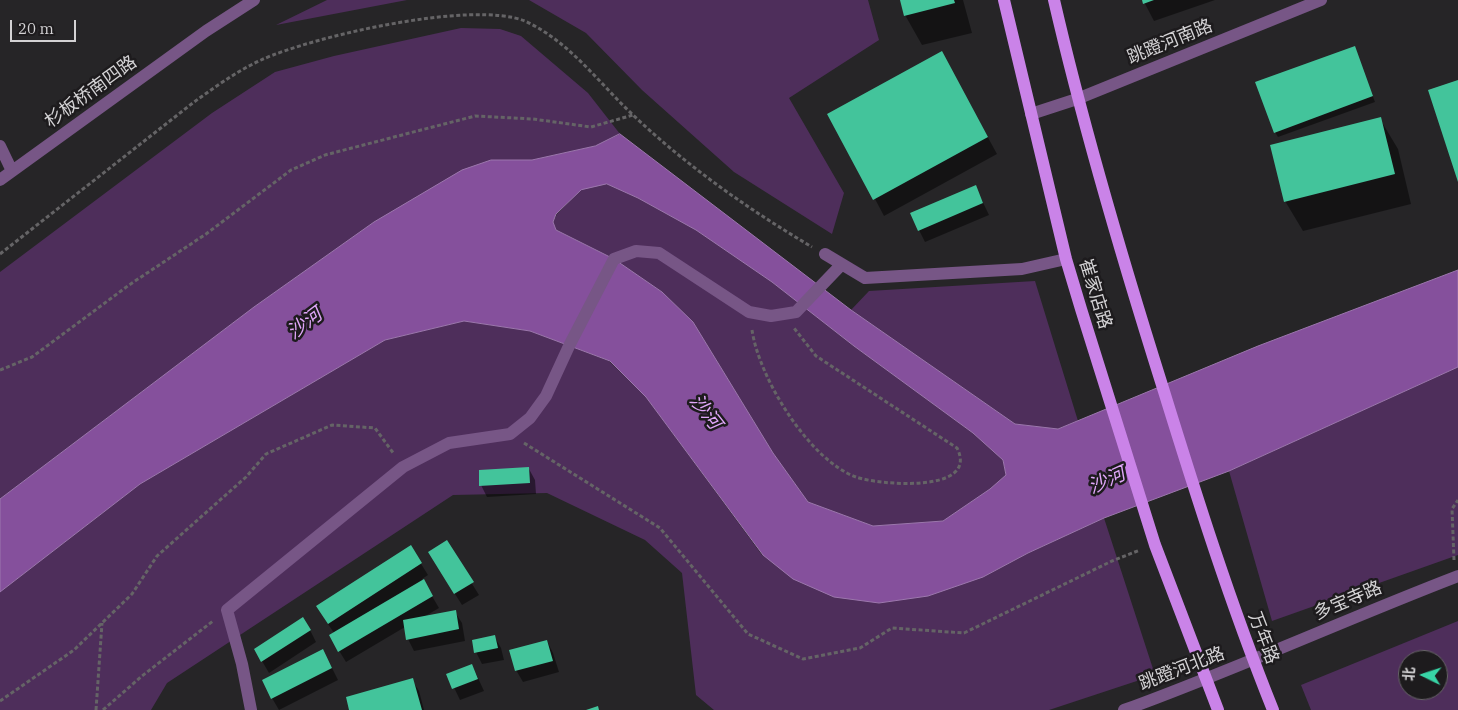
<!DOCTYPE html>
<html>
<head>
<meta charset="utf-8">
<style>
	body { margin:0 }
	#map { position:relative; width:1458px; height:710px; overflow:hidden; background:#262527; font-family:"IBM Plex Serif","Noto Sans SC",serif }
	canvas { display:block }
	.north { position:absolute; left:1398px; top:650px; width:50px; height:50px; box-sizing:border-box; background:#1d1b1d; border:1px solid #666466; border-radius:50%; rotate:274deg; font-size:14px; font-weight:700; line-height:20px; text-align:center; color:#d3d2d4 }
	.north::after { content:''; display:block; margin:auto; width:18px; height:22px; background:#38d4a6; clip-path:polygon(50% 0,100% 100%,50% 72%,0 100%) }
	.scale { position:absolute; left:10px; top:20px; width:66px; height:22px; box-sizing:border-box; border:2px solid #d3d2d4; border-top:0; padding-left:6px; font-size:15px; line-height:18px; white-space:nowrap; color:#d3d2d4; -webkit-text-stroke:4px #1d1b1d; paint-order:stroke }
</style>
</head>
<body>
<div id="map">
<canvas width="1458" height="710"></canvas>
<div class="north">北</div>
<div class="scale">20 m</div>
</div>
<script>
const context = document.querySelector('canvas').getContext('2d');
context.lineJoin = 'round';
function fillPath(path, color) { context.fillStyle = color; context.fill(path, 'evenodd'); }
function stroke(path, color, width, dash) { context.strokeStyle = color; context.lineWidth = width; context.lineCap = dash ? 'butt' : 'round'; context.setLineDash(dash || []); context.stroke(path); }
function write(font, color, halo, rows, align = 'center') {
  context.font = font + ' "IBM Plex Serif","Noto Sans SC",serif'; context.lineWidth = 5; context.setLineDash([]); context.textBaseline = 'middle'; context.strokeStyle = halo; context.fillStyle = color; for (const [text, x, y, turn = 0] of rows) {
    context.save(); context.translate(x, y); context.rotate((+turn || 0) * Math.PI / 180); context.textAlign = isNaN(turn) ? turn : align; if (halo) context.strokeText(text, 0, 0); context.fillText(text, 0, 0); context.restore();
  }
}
fillPath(new Path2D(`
	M327 0H407L276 25Z
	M529 0H868L879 40 789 98 844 193 832 234 734 172 642 90 586 33Z
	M461 28 500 29 521 36 588 93 620 134 595 146 532 160H491L374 222 254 307 0 499V272L212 113 275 72 334 56Z
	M607 184 638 198 696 230 772 282 854 346 973 433 1003 460 1006 475 990 489 943 521 873 526 808 502 773 453 693 322 662 292 614 259 556 230 553 222 557 214 581 190Z
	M1035 281 1078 421 1057 429 1015 424 851 310 869 291Z
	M464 321 530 331 609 361 646 397 762 555 983 577 1028 553 1104 518 1155 675 1049 710H714L696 695 682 573 645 540 547 493 453 495 167 683 151 710H0V592L140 484 385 340Z
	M1458 367V555L1272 621 1229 471Z
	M1458 621V710H1311L1301 685ZM1408 660H1438V690H1408Z`), '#4e2e5b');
const water = new Path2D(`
	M620 134 851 310 1015 424 1058 429 1258 346 1458 270V367L1229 471 1104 518 1028 553 983 577 928 596 879 603 834 597 793 579 763 555 646 397 610 361 530 331 464 321 385 340 140 484 0 592V499L254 307 374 222 462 170 491 160H532L595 146ZM607 184 638 198 696 230 772 282 854 346 973 433 1003 460 1006 475 990 489 943 521 873 526 808 502 773 453 693 322 662 292 614 259 556 230 553 222 556 214 581 190Z`);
fillPath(water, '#85509c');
stroke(water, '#9c77ad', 1);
fillPath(new Path2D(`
	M901 0H963L972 33 922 45 905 15Z
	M1143 0H1215L1154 21Z
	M1354 47 1375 102 1278 137 1275 132Z
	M951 70 997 154 884 216 875 199Z
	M1380 119 1398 149 1411 204 1303 231 1285 201Z
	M975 186 989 215 925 242 919 230Z
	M529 469 535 480 536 494 487 497 481 485Z
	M446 542 479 595 462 605 436 564Z
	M410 546 428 575 422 579 439 608 422 618 455 612 462 623 465 641 414 651 408 639 405 627 346 662 330 636 334 633 324 618Z
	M310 630 316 642 269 673 262 661Z
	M494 636 501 648 504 660 482 664 476 652Z
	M547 641 553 653 559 672 523 682 516 670Z
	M329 662 338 680 279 710 272 698Z
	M472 665 484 691 460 700 448 675Z
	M412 680 419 691 424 710H351Z`), '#0007');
fillPath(new Path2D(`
	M900 0H954L955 3 904 16Z
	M1142 0H1154L1143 4Z
	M1355 46 1373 96 1274 133 1255 82Z
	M942 51 988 137 873 200 827 114Z
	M1458 80V182L1428 90Z
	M1381 117 1395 174 1284 202 1270 145Z
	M976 185 983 203 918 231 910 213Z
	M529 467 530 483 479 486V470Z
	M447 540 474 582 454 594 428 552Z
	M411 545 422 563 328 624 316 606Z
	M424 579 433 596 338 652 329 635Z
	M456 610 459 629 406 640 403 620Z
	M303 617 311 630 261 662 254 649Z
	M495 635 498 648 474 653 472 640Z
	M547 640 553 661 515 671 509 650Z
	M323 649 332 668 271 699 262 680Z
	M472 664 478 679 452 689 446 674Z
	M413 678 422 710H349L346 697Z
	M598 706 599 710H586Z`), '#43c49b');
stroke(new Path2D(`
	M0 254 194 102C215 87 237 71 261 60 314 36 472 0 525 21 570 42 598 82 633 115 688 167 748 209 812 247
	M752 330C759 378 809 460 856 477 878 485 980 494 957 448L816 356 794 328
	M0 370 32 357 129 285 206 234 291 170 325 155 475 116 533 119 591 127 633 115
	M524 443 660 528 748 634 803 659 860 648 892 628 964 633 1112 561 1140 550
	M1454 560 1452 509 1458 500
	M0 701 74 650 132 594 157 556 246 477 266 454 332 425 375 428 394 454
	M96 710 102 623
	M103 710 142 676 213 621`), '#656466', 3, [4, 2.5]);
stroke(new Path2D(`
	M1031 114 1077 99 1321 0
	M0 146 12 171
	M0 180 206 31 254 0
	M825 254 865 278 1022 269 1066 259
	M251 710 242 664 227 610 403 467 449 443 510 434 530 418 546 396 569 346 614 259 636 251 659 253 749 312 771 316 796 312 842 264
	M1124 710C1237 669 1346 619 1458 576`), '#775686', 12);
stroke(new Path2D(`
	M1004 0 1066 259 1081 309 1155 545 1218 710
	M1054 0C1084 130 1122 258 1162 385 1196 495 1230 603 1273 710`), '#ca83e8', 12);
write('18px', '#d3d2d4', '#1d1b1d', [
	["跳蹬河南路",1170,42,-22],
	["杉板桥南四路",91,92,-36],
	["崔家店路",1095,294,73],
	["多宝寺路",1348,601,-23],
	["万年路",1263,638,69],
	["跳蹬河北路",1182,669,-21]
]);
write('italic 19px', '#e0a7f9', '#1d1b1d', [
	["沙河",305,324,-37],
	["沙河",705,412,52],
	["沙河",1107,481,-24]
]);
</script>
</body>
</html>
